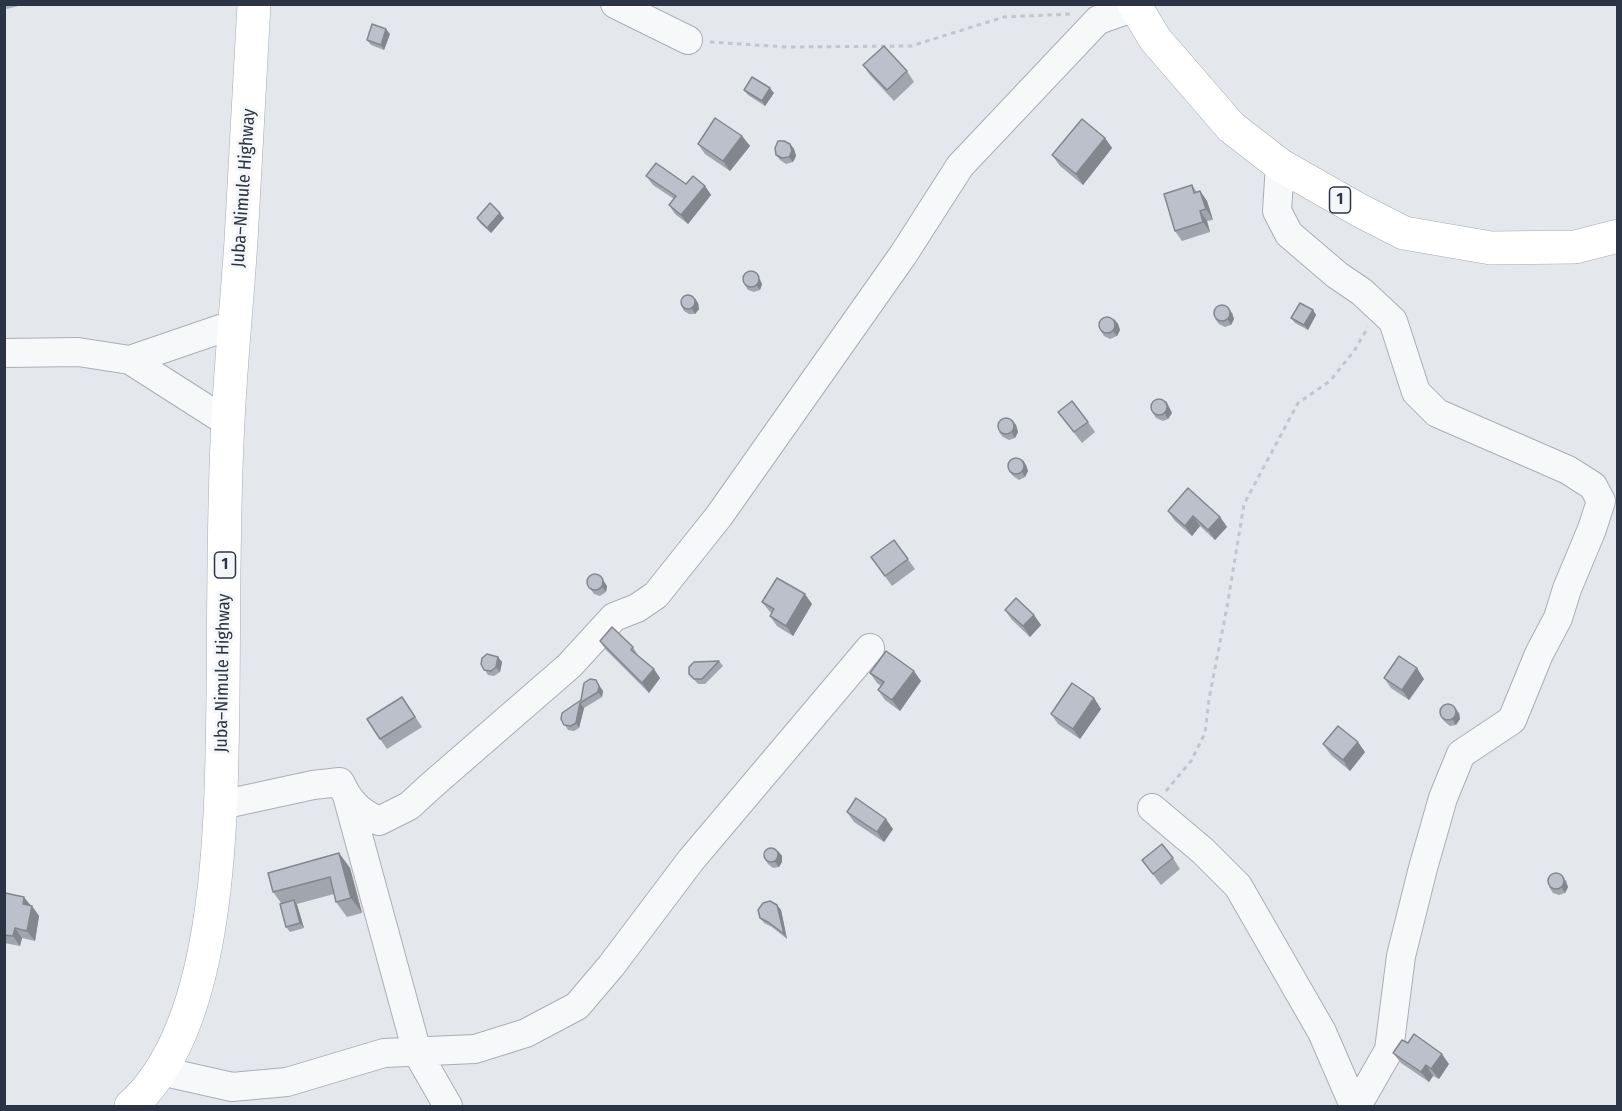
<!DOCTYPE html>
<html>
<head>
<meta charset="utf-8">
<style>
	body { margin:0 }
	#map { position:relative; width:1622px; height:1111px; overflow:hidden; background:#e4e7ec; font-family:"Fira Sans Condensed",sans-serif }
	canvas { display:block }
	.frame { position:absolute; inset:0; border:6px solid #2b3445; pointer-events:none }
</style>
</head>
<body>
<div id="map">
<canvas width="1622" height="1111"></canvas>
<div class="frame"></div>
</div>
<script>
const context = document.querySelector('canvas').getContext('2d');
context.lineJoin = 'round';
function stroke(path, color, width, dash) { context.strokeStyle = color; context.lineWidth = width; context.lineCap = dash ? 'butt' : 'round'; context.setLineDash(dash || []); context.stroke(path); }
function fillPath(path, color) { context.fillStyle = color; context.fill(path, 'evenodd'); }
function write(font, color, halo, rows, align = 'center') {
  context.font = font + ' "Fira Sans Condensed",sans-serif'; context.lineWidth = 6; context.setLineDash([]); context.textBaseline = 'middle'; context.strokeStyle = halo; context.fillStyle = color; for (const [text, x, y, turn = 0] of rows) {
    context.save(); context.translate(x, y); context.rotate((+turn || 0) * Math.PI / 180); context.textAlign = isNaN(turn) ? turn : align; if (halo) context.strokeText(text, 0, 0); context.fillText(text, 0, 0); context.restore();
  }
}
stroke(new Path2D(`
	M4 7 16 4`), '#9fb4cc', 5);
const minor = new Path2D(`
	M615 4 688 40
	M1280 165 1277 211 1289 234 1337 275 1362 292 1393 321 1416 392 1437 413 1568 470 1593 486 1601 501 1592 529 1567 589 1558 618 1539 654 1512 720 1461 754 1443 798 1423 868 1401 956 1389 1050 1357 1106
	M4 353 78 352 130 360 227 422
	M130 360 235 324
	M348 799 417 1052 448 1106
	M221 805 313 785 340 782C349 802 359 812 379 821L409 806 433 784 569 666 614 617 637 608 656 595 719 516 903 255 960 166 1098 20 1135 7
	M1152 808 1203 851 1238 886 1322 1032 1354 1106
	M161 1071 232 1087 287 1082 384 1053 475 1049 526 1033 577 1006 611 966 691 860 870 648`);
const major = new Path2D(`
	M1134 4 1155 39 1231 127 1280 165 1359 210 1404 233 1491 248 1575 247 1618 236
	M131 1106C223 1024 221 814 223 698 224 606 223 513 228 421 231 361 237 301 241 241 246 162 250 83 254 4`);
stroke(minor, '#a9aeb7', 30);
stroke(major, '#a3abb8', 34);
stroke(new Path2D(`
	M710 42 787 47 911 46 1004 17 1071 14
	M1166 791 1191 761 1205 733 1209 699 1227 607 1244 504 1298 403 1330 381 1354 351 1368 327`), '#c2c5cb', 3, [4.5, 4.5]);
stroke(minor, '#f7f8fa', 28);
stroke(major, '#fff', 33);
fillPath(new Path2D(`
	M390 34 384 50 371 45 367 40Z
	M863 65 907 71 914 82 894 101 870 75Z
	M744 90 774 93 765 106 748 95Z
	M742 136 750 146 730 171 705 154 698 144Z
	M1105 138 1112 148 1083 185 1060 166 1052 155Z
	M790 144 794 149 796 156 793 162 786 164 780 160 776 155Z
	M646 176 686 184 705 186 711 195 688 224 675 214 669 205 674 199 653 185Z
	M1192 185 1197 192 1200 191 1207 201 1213 220 1207 221 1210 232 1182 241 1175 231Z
	M477 218H504L491 233 480 223Z
	M760 279 762 284 760 290 754 292 748 290 745 285Z
	M698 303 699 309 695 314H689L684 311 681 305Z
	M1313 310 1316 315 1308 330 1295 323 1291 318Z
	M1232 313 1234 319 1231 325 1225 327 1219 324 1215 319Z
	M1114 319 1118 324 1120 330 1117 336 1110 339 1104 336 1101 331Z
	M1166 401 1172 413 1168 419 1163 421 1156 418 1153 413Z
	M1058 412 1088 422 1095 432 1082 443Z
	M1012 420 1016 425 1018 432 1015 438 1009 440 1003 437 999 432Z
	M1026 465 1028 471 1025 477 1019 480 1013 476 1009 471Z
	M1168 511 1220 517 1227 527 1215 540 1200 526 1192 536 1175 521Z
	M894 540 915 569 892 586 871 557Z
	M587 584 607 586 606 592 600 596 594 594Z
	M762 602 812 604 793 636 777 626 770 616 772 613 770 612Z
	M1005 610 1034 615 1041 625 1030 637 1012 620Z
	M600 641 633 647 639 657 660 678 649 693 606 650Z
	M498 657 502 662 500 672 494 676 488 675 481 664Z
	M719 661 723 666 705 684H698L689 674Z
	M870 673 921 681 900 711 885 700 878 690 881 686 877 683Z
	M1384 678 1424 679 1409 700 1391 688Z
	M596 680 603 691 602 697 584 708 579 728 574 731 568 730 561 719 581 700Z
	M402 697 422 727 387 749 380 739Z
	M1094 698 1101 709 1080 739 1058 724 1051 714Z
	M1459 713 1460 719 1456 725 1450 726 1445 722 1441 717Z
	M1323 744 1365 752 1350 771 1331 755Z
	M847 812 893 829 884 842 854 822Z
	M778 851 782 856V862L779 867 773 868 768 864 765 859Z
	M339 853 350 868 362 913 347 917 336 902 334 894 297 904 304 928 290 932 286 927 281 903 273 892Z
	M1173 858 1180 869 1161 885 1142 860Z
	M1566 880 1568 887 1565 893 1559 895 1553 893 1549 887Z
	M4 897 32 906 39 916 35 941 22 938 20 946 4 943Z
	M777 905 781 910 787 939 772 927 764 923 760 918Z
	M1408 1043 1449 1064 1439 1079 1433 1076 1429 1082 1401 1063 1393 1053Z`), '#a1a5ae');
fillPath(new Path2D(`
	M386 29 390 34 384 50 381 45Z
	M770 88 774 93 765 106 762 101Z
	M742 136 750 146 730 171 723 161Z
	M1105 138 1112 148 1083 185 1076 174Z
	M790 144 794 149 796 156 793 162 789 157Z
	M705 186 711 195 688 224 681 215Z
	M1200 191 1207 201 1213 220 1206 209Z
	M1200 211 1207 221 1210 232 1203 222Z
	M500 213 504 218 491 233 487 228Z
	M756 273 762 284 760 290 756 285Z
	M695 298 698 303 699 309 695 314 692 309Z
	M1228 308 1232 313 1234 319 1231 325 1228 320Z
	M1313 310 1316 315 1308 330 1304 325Z
	M1114 319 1118 324 1120 330 1117 336 1113 331Z
	M1166 401 1172 413 1168 419 1165 414Z
	M1012 420 1016 425 1018 432 1015 438 1012 433Z
	M1023 460 1026 465 1028 471 1025 477 1022 472Z
	M1193 516 1200 526 1192 536 1185 526Z
	M1220 517 1227 527 1215 540 1208 530Z
	M600 575 607 586 606 592 602 587Z
	M805 594 812 604 793 636 786 626Z
	M1034 615 1041 625 1030 637 1023 626Z
	M498 657 502 662 500 672 496 667Z
	M1417 668 1424 679 1409 700 1402 690Z
	M654 669 660 678 649 693 642 683Z
	M914 671 921 681 900 711 892 700Z
	M599 686 603 691 602 697 598 692Z
	M1094 698 1101 709 1080 739 1073 729Z
	M580 703 584 708 579 728 576 723Z
	M1455 708 1459 713 1460 719 1456 725 1452 719Z
	M1358 742 1365 752 1350 771 1343 760Z
	M886 819 893 829 884 842 877 832Z
	M778 851 782 856V862L779 867 775 862Z
	M339 853 350 868 362 913 351 898Z
	M1562 875 1568 887 1565 893 1562 888Z
	M24 897 32 907 23 904Z
	M294 900 297 905 304 928 300 923Z
	M777 905 781 910 787 939 784 934Z
	M32 906 39 916 35 941 27 931Z
	M15 928 22 938 20 946 13 936Z
	M1442 1054 1449 1064 1439 1079 1431 1069Z
	M1426 1065 1433 1076 1429 1082 1421 1072Z`), '#83868d');
const building = new Path2D(`
	M372 24 386 29 381 45 367 40Z
	M884 46 907 71 887 90 863 65Z
	M752 77 770 88 762 101 744 90Z
	M715 118 742 136 723 161 698 144Z
	M1082 119 1105 138 1076 174 1052 155Z
	M778 141H784L790 144 792 151 789 157 782 158 776 155 775 148Z
	M656 163 686 184 693 176 705 186 681 215 669 205 676 196 646 176Z
	M1192 185 1194 193 1200 191 1206 209 1200 211 1203 222 1175 231 1164 194Z
	M490 203 500 213 487 228 477 218Z
	M743 279a8 8 0 1 1 16 0a8 8 0 1 1-16 0Z
	M681 302a7 7 0 1 1 14 0a7 7 0 1 1-14 0Z
	M1300 303 1313 310 1304 325 1291 318Z
	M1214 313a8 8 0 1 1 16 0a8 8 0 1 1-16 0Z
	M1099 325a8 8 0 1 1 16 0a8 8 0 1 1-16 0Z
	M1151 407a8 8 0 1 1 16 0a8 8 0 1 1-16 0Z
	M1072 401 1088 422 1074 432 1058 412Z
	M998 426a8 8 0 1 1 16 0a8 8 0 1 1-16 0Z
	M1008 466a8 8 0 1 1 16 0a8 8 0 1 1-16 0Z
	M1188 488 1220 517 1208 530 1193 516 1185 526 1168 511Z
	M894 540 908 559 885 576 871 557Z
	M587 582a8 8 0 1 1 16 0a8 8 0 1 1-16 0Z
	M777 578 805 594 786 626 770 616 774 609 762 602Z
	M1016 598 1034 615 1023 626 1005 610Z
	M612 627 633 647 631 650 654 669 642 683 600 641Z
	M886 651 914 671 892 700 878 690 884 682 870 673Z
	M487 654 498 657 496 667 491 671 484 670 481 664 482 658Z
	M1399 656 1417 668 1402 690 1384 678Z
	M719 661 702 679H694L689 674V667L694 662Z
	M590 679 596 680 599 686 598 692 580 703 576 723 571 726 564 725 561 719 562 713 581 700 584 683Z
	M1072 683 1094 698 1073 729 1051 714Z
	M402 697 415 717 380 739 367 719Z
	M1440 712a8 8 0 1 1 16 0a8 8 0 1 1-16 0Z
	M1338 726 1358 742 1343 760 1323 744Z
	M856 798 886 819 877 832 847 812Z
	M1162 844 1173 858 1153 874 1142 860Z
	M764 855a7 7 0 1 1 14 0a7 7 0 1 1-14 0Z
	M339 853 351 898 336 902 330 877 273 892 268 873Z
	M1548 881a8 8 0 1 1 16 0a8 8 0 1 1-16 0Z
	M5 893 24 897 23 904 32 906 27 931 15 928 13 936 4 935Z
	M294 900 300 923 286 927 280 904Z
	M770 901 777 905 784 934 768 922 760 918 758 910 763 903Z
	M1414 1034 1442 1054 1431 1069 1426 1065 1421 1072 1393 1053 1402 1040 1408 1043Z`);
fillPath(building, '#bbc0ca');
stroke(building, '#83868d', 1.5);
for (const [x, y, w] of [
	[1340,200,21],
	[225,565,21]
]) { const box = new Path2D(); box.roundRect(x - w / 2, y - 13, w, 26, 4.5); context.fillStyle = '#f4f6f9'; context.fill(box); stroke(box, '#2b3445', 1.5); }
write('bold 16px', '#2b3445', null, [
	["1",1340,200],
	["1",225,565]
]);
write('18px', '#2b3445', '#f4f6f9', [
	["Juba–Nimule Highway",244,188,-86],
	["Juba–Nimule Highway",223,673,-89]
]);
</script>
</body>
</html>
